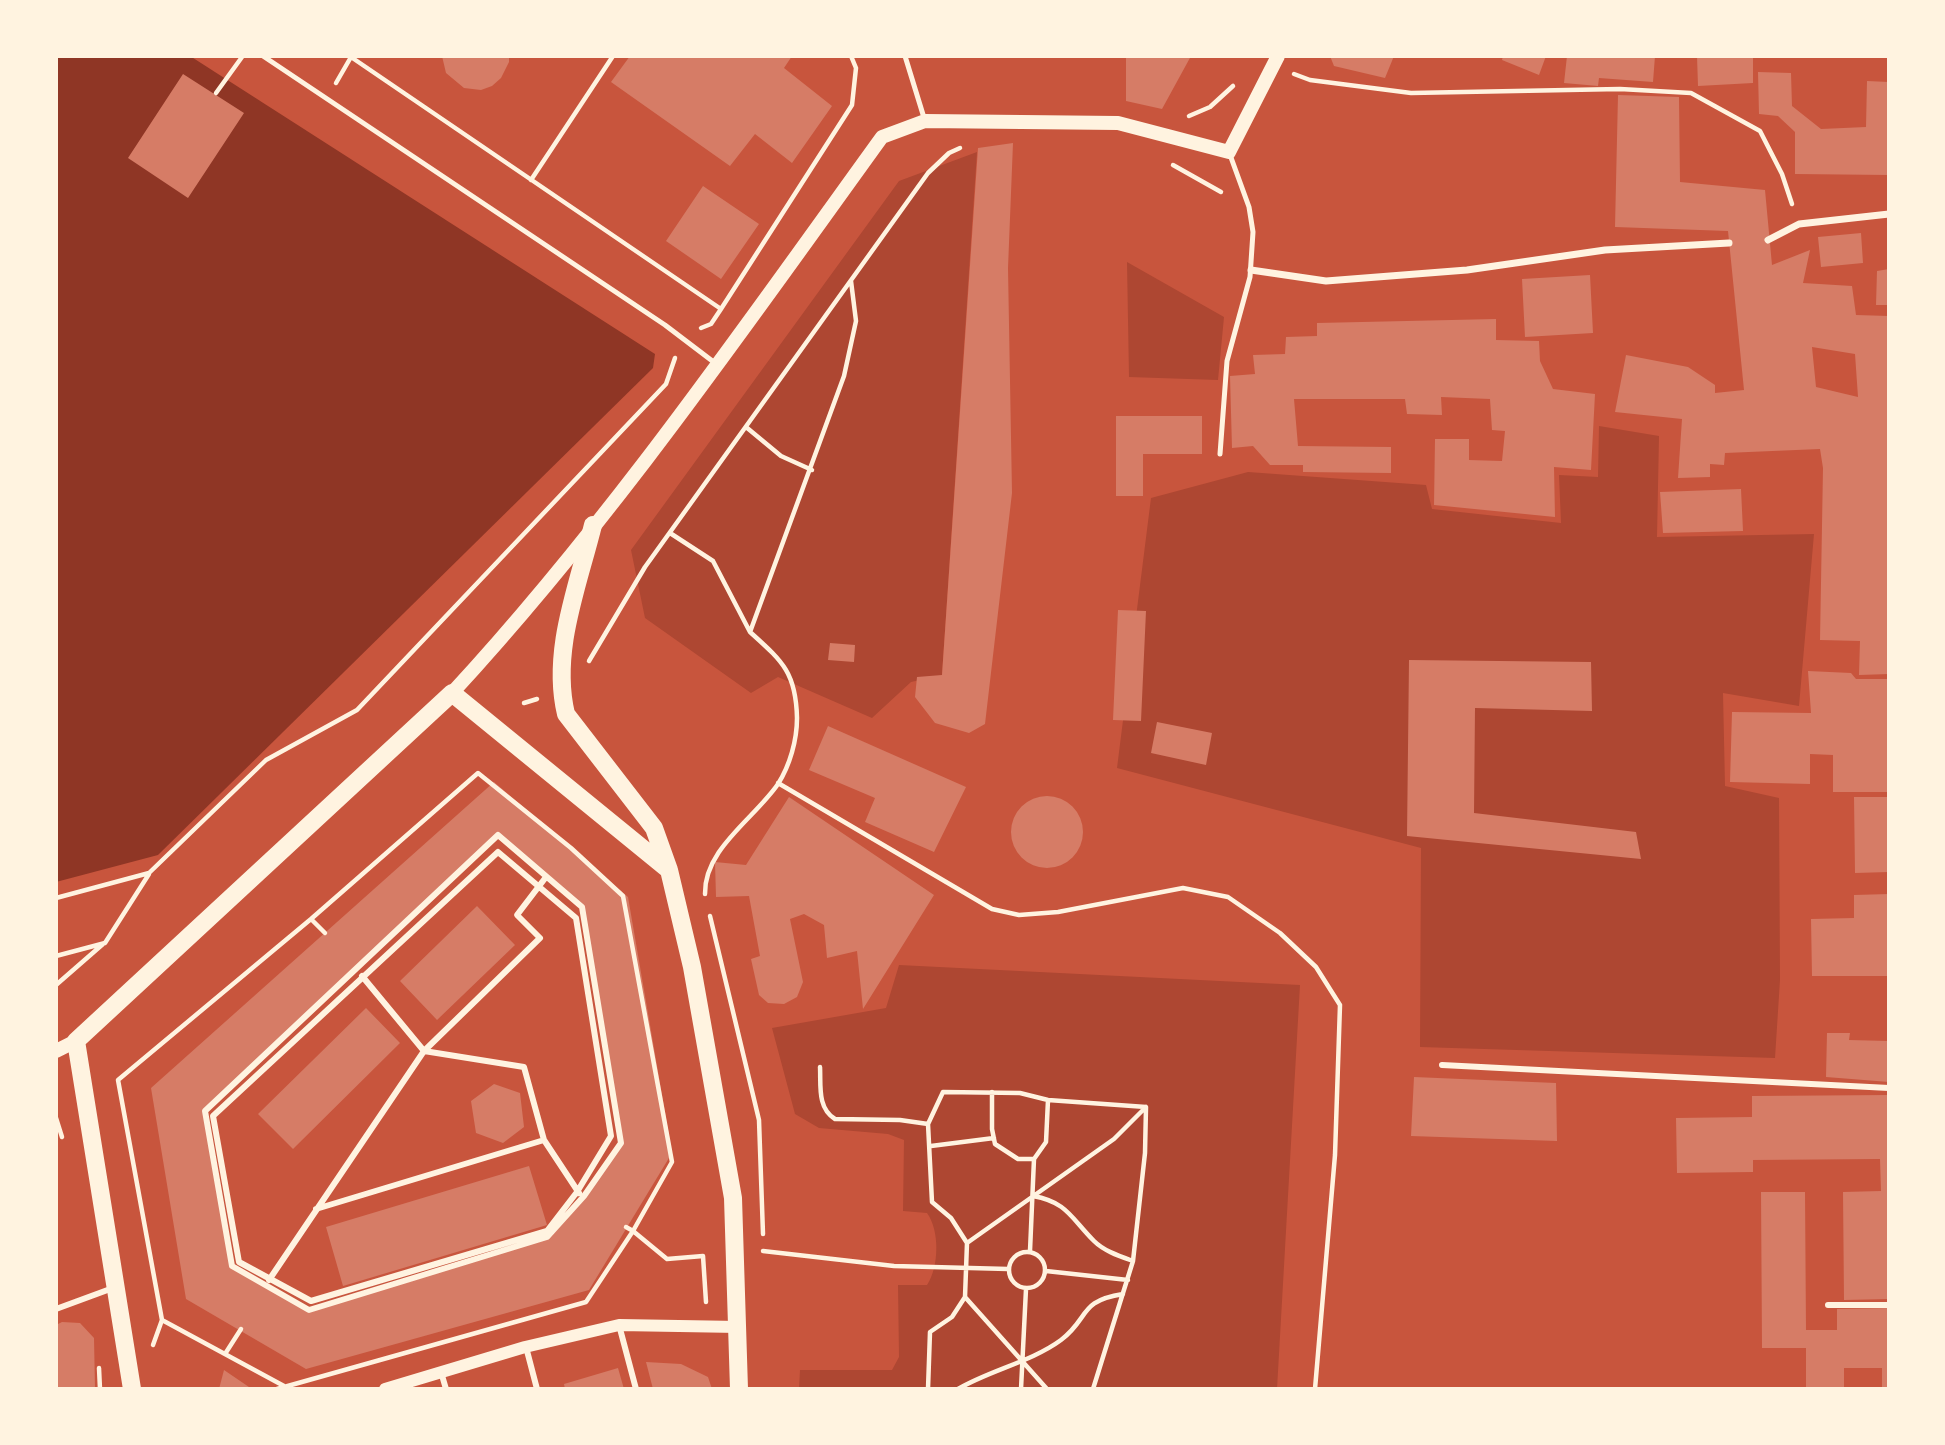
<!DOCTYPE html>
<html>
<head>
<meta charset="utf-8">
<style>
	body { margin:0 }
	#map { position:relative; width:1945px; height:1445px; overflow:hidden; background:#c8553d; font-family:Inter,sans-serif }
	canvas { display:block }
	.frame { position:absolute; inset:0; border:58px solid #fff3e0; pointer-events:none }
</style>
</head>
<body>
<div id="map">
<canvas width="1945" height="1445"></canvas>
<div class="frame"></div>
</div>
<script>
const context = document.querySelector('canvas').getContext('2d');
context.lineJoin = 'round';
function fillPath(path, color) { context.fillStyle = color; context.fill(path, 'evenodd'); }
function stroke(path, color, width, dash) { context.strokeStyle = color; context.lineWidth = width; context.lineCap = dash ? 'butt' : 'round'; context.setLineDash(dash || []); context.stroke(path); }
fillPath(new Path2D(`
	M977 152 942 675 911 682 872 718 778 677 751 693 645 618 631 550 899 181Z
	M1127 262 1224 317 1218 380 1129 377Z
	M1599 426 1659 436 1657 537 1814 534 1799 706 1723 693 1725 786 1779 798 1780 980 1775 1058 1420 1047 1421 848 1117 768 1151 498 1248 472 1426 485 1432 509 1561 523 1559 475 1598 477Z
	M899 965 1300 985 1277 1389H799L800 1370H892L899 1357 898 1285H927C939 1267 940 1231 927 1213L903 1211 904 1140 888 1134 819 1128 795 1114 772 1028 886 1008Z`), '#ae4732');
fillPath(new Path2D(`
	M56 56H190L655 354 653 368 158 855 56 882Z`), '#8f3625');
fillPath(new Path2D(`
	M442 56H509V62L501 78 492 86 481 90 464 88 446 73Z
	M630 56H792L784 68 832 106 792 163 755 134 730 166 611 82Z
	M1126 56H1191L1162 109 1126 101Z
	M1330 56H1394L1385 78 1334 66Z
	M1503 56H1546L1539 75 1502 60Z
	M1567 56H1655L1653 82 1599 78 1598 86 1564 83Z
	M1697 56H1753V83L1698 86Z
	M1758 72 1791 73 1792 106 1821 129 1866 127 1867 81 1889 82V175L1795 174V132L1778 116 1759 114Z
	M183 74 244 113 188 198 128 158Z
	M1618 95 1679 97 1680 182 1765 190 1772 265 1810 250 1803 283 1852 286 1856 315 1889 316V674L1859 675 1860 641 1820 640 1823 468 1820 449 1725 453 1724 465 1710 464V477L1678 478 1682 419 1615 412 1626 355 1688 367 1715 385V393L1744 390 1728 231 1615 227ZM1812 347 1855 354 1858 397 1816 387Z
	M1013 143 1008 268 1012 493 985 724 969 733 935 723 915 697 917 677 942 675 978 148Z
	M703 186 759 224 721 279 666 241Z
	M1861 233 1863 263 1821 267 1818 237Z
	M1889 269V305H1876L1877 271Z
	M1590 275 1593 333 1525 337 1522 279Z
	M1496 319V340L1539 341 1540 361 1553 389 1595 394 1591 470 1554 467 1555 517 1434 505 1435 439H1469V460L1502 461 1505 431 1492 430 1490 399 1441 397 1442 415 1407 414 1405 399H1294L1298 446 1391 447V473L1303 472V465H1270L1253 446 1232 448 1230 376 1255 374 1253 355 1285 354 1286 337 1317 336V323Z
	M1116 416H1202V454H1143V496H1116Z
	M1741 489 1743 531 1663 533 1660 492Z
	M1118 610 1146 611 1141 721 1113 720Z
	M830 643 855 645 854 662 828 660Z
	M1409 660 1591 662 1592 711 1475 708 1474 813 1636 832 1641 859 1407 836Z
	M1808 671 1851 673 1856 679H1889V792H1833V755L1810 754V784L1730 782 1732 712 1811 713Z
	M1157 722 1212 733 1206 765 1151 753Z
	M828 726 966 787 934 852 865 822 875 798 809 770Z
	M494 782 628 897 672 1153 589 1290 306 1369 186 1299 151 1088ZM498 835 582 907 621 1143 584 1196 547 1237 309 1310 232 1266 205 1111Z
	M1011 832a36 36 0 1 1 72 0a36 36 0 1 1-72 0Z
	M789 797 934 895 863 1009 857 951 827 958 824 925 804 914 790 919 803 982 797 997 784 1004 768 1003 759 995 751 959 760 956 749 896 716 897 715 862 746 865Z
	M1854 797H1889V872L1855 873Z
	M1889 894V976H1812L1811 919 1854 918V895Z
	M477 906 515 945 437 1020 400 981Z
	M366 1008 400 1043 293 1149 258 1114Z
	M1827 1033H1850L1849 1040 1889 1041V1082L1826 1077Z
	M1414 1077 1556 1083 1557 1141 1411 1136Z
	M494 1084 520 1093 524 1127 503 1143 476 1133 471 1101Z
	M1889 1095V1299L1844 1300 1843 1192 1881 1191 1880 1159 1753 1160V1172L1677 1173 1676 1118 1752 1117V1096Z
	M529 1166 547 1225 343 1286 326 1227Z
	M1761 1192H1805L1806 1330H1837V1309L1889 1308V1389H1882V1368H1844V1389H1806V1348H1762Z
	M62 1322 80 1323 94 1338 95 1389H56V1325Z
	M646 1362 681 1364 708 1377 712 1389H653Z
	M618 1368 624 1389H565L564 1384Z
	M224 1370 249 1387 219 1389Z`), '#d67c66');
stroke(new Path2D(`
	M1294 74 1310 80 1411 93 1620 89 1691 93 1760 131 1782 174 1792 204
	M336 83 351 57 721 309
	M216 93 242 57
	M1189 116 1210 107 1233 86
	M1173 165 1221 192
	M531 180 613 56
	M701 328 711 324 721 309 852 105 856 68 851 56
	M746 427 781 456 812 470
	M670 533 713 561 750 632
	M589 661 645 567 928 173 949 153 960 148
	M524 703 537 699
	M778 783 992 909 1019 915 1058 912 1183 888 1228 897 1280 933 1316 967 1340 1005 1335 1155 1315 1389
	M705 894C704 849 754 819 778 784 790 765 797 740 797 718 796 672 782 661 750 632L844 376 856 321 851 281
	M56 898 149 873 266 760 357 710 666 384 675 358
	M710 916 759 1120 763 1234
	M311 919 325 933
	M56 956 105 943 149 874
	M56 985 103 944
	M820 1067C821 1085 817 1108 835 1119L900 1120 928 1124
	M992 1092V1129L995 1144 1018 1159H1034
	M56 1118 62 1137
	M931 1146 994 1138
	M1033 1196C1067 1202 1071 1218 1094 1241 1104 1251 1119 1256 1133 1261
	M967 1243 1114 1139 1146 1107
	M763 1251 894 1266 1008 1269
	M1030 1251 1034 1159 1046 1142 1048 1100
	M1009 1270a18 18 0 1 1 36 0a18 18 0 1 1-36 0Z
	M1046 1271 1128 1280
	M965 1297 1047 1389
	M153 1345 162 1320
	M225 1354 241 1329
	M99 1368 100 1389
	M284 1386 162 1320 118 1080 311 919 478 773 571 848 623 896 672 1162 633 1231 626 1227
	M277 1389 586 1302 633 1231 667 1259 703 1256 706 1302
	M928 1389 930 1332 952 1317 965 1297 967 1243 951 1218 932 1202 928 1124 943 1092 1020 1093 1048 1100 1146 1107 1145 1153 1133 1261 1093 1389
	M958 1389C990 1370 1031 1362 1061 1340 1090 1318 1078 1301 1123 1294
	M1021 1389 1026 1289`), '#fff3e0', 4.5);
stroke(new Path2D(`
	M263 56 665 325 715 363
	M905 56 925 121
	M1220 454 1227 361 1250 277 1253 232 1249 207 1229 152`), '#fff3e0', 5);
stroke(new Path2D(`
	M498 835 582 907 621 1143 584 1196 547 1237 309 1310 232 1266 205 1111Z
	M498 852 576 918 611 1136 577 1192 547 1231 311 1301 239 1262 213 1116Z
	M424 1051 524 1067 544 1140 579 1193
	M424 1051 540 938 517 915 546 877
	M1442 1065 1889 1088
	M316 1209 544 1140
	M269 1280 424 1051 362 976
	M1828 1305H1889
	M56 1309 113 1288
	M619 1325 636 1389
	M526 1347 537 1389
	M441 1372 446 1389`), '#fff3e0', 6);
stroke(new Path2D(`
	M1768 240 1799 224 1889 214
	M1251 270 1326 281 1467 270 1605 250 1729 243`), '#fff3e0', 7);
stroke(new Path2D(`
	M385 1389 525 1347 619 1325 739 1327`), '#fff3e0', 12);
stroke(new Path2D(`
	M452 693C610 522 746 325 882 137L925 121 1118 123 1229 152 1278 56
	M56 1051 76 1041`), '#fff3e0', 14);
stroke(new Path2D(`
	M593 525C578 586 551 651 566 714L654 828 669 870
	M132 1389 76 1041 452 693 669 870 692 967 733 1198 739 1389`), '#fff3e0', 18);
</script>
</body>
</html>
